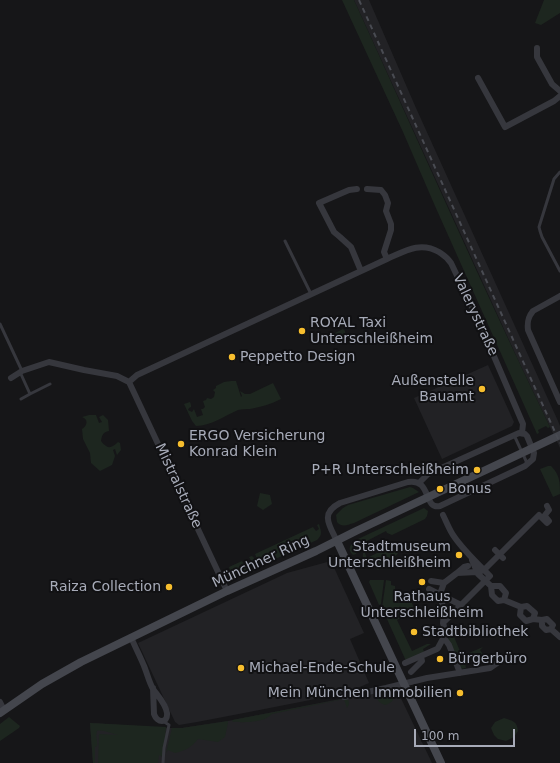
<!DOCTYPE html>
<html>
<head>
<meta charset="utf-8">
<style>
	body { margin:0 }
	#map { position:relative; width:560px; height:763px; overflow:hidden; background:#161618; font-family:"DejaVu Sans",sans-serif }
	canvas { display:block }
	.scale { position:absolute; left:414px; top:729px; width:101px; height:18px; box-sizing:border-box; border:2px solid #a7abb8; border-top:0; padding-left:5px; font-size:12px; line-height:14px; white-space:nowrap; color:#a7abb8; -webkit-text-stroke:3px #111113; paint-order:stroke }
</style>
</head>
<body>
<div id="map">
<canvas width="560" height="763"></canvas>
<div class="scale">100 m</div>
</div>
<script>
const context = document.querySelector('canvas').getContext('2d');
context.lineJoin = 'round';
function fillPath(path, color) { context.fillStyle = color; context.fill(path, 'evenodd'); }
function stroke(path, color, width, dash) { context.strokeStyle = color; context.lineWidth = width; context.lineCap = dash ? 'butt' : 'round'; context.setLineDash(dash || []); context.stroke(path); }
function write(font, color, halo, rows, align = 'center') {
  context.font = font + ' "DejaVu Sans",sans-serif'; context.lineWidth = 4; context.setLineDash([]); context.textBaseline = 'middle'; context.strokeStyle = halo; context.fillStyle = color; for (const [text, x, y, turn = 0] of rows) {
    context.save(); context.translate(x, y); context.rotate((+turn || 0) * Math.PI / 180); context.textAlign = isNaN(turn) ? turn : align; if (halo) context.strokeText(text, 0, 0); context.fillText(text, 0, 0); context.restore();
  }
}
fillPath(new Path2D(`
	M354 0H369L416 108 558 421 560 426V448L519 362Z
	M488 365 514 422 512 426 442 459 414 398Z
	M331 561 364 633 350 639 369 683 346 693 244 713 197 722 179 725 175 722 138 643 287 573Z
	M396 688 432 763H93L90 723 172 728H182L228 721Z`), '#222225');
fillPath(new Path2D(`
	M342 0H354C419 143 482 286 550 427L548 428 546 426 538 430 539 433 537 434 435 206 403 132Z
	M544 0H560V13L541 25 535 23Z
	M343 329 345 331 346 341 344 343H336L331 341V335Z
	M231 381H236L241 397 242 396 240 391 245 394H250L273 383 281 399C271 404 261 407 250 409 246 409 242 409 238 410 224 416 211 426 196 426L192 421 184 404 190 402 191 405V407L189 408 188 410 192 412 194 409 197 417 203 415 201 409H203L205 407 203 401 206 400 207 398 211 399 214 397 215 392 213 390 216 388V386L224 382Z
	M89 415H96L99 423 102 422 99 417 103 415 108 420 109 431C103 432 102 435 101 441 107 449 111 449 118 442L120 443 121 450 117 455 115 449 113 450 115 456 112 465 100 471 91 463 90 453 83 439 82 429C88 425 88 419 82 417Z
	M548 466H551C560 475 560 482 560 494L553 497 540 469Z
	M410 487 413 488 419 492 354 523C347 525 342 528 337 522L336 515 343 508 348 505Z
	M260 493 270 495 272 504 263 510 257 506Z
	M424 508 428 511 427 516 425 519 392 535 387 533 386 531 361 544 362 548 357 552 356 554 353 555C346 549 351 543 358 539Z
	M319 524C321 532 323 534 317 540L260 566 255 554 313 527 316 531 319 529 317 525Z
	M392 542H398L401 550 387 565 384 564 378 570C376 568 373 565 370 563 365 559 362 562 363 553H365L367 558 393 545Z
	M252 556 254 558 258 567 238 576H236L231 574 229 567 242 561 246 568 253 564 249 557Z
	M370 580H384L381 604 379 605 369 582Z
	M386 580 391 581V585L395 586 396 603H412L415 611 397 620 412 651 427 644H431L423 649 424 652 406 661 382 608Z
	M450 632H452L462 656 483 647 480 650 485 657 479 661 465 663 466 668 461 669 448 639Z
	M390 690 393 692C395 700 393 702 385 705 380 703 377 701 376 695L377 693Z
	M348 698 349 704 347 708 344 699 272 714C267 720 255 722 246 722 241 723 238 721 233 722L232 720Z
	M9 717 20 726 19 728 0 741V724Z
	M504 718C513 721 517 721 518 731L514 737 506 741 498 739 494 735 491 728 495 722Z
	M228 721V723L225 737 218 742 198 739C191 748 186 750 175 753L168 750 166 753 172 728H182Z
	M90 723 166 727 163 757 159 755 158 763H98L99 734 118 735C113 734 102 729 97 731 95 738 98 740 97 746L95 747V763H93Z`), '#1d261f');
stroke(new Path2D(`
	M560 172 554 179 539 227 540 231 542 237 560 271
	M285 241 311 294
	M0 324 22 371
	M20 372 30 394 50 384
	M21 399 30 394
	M514 435 527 463
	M163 721 169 725 164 748 163 763`), '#36373d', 3);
stroke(new Path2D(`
	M537 48V57L552 84 560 91
	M478 78 505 127 554 101 560 96
	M357 189 349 190 319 203 334 232 340 237 351 247 361 271
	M367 189 381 190 385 195 388 203 386 211 391 224V230L384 252 387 259
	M560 296 533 311C528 317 527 322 528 330L560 402
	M11 378 22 371 49 362 84 370 117 376 129 382
	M129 382 137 375 387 259C405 251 420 241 439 252 445 256 447 257 451 263L481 326 523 424 522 433
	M129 382 227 591
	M337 541C329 525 320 513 340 503L408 482C432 478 423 510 440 506L525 466 533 459 534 453 527 436 525 434 519 433 428 474 419 483
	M495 550 503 558
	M472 560 478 574 491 586 492 595 498 601 504 600 521 607 520 615 526 621 533 619 542 620V626L546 630 551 629 560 637
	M457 573 464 567 468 566
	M431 581 444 583
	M491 586H500L506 593 504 600
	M429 589 461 605
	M521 607 527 606 535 613 533 619
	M542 620 547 619 553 625 551 629
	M443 623 444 612 440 594 444 583 457 573 477 572 484 570 539 515 547 523 549 521 545 516V515L549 510 547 506
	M131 637C135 647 140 656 144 666 147 673 149 682 153 689 158 696 166 704 167 713 168 724 157 723 154 714L153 688
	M444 638 449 645 460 673
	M438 648 446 633 443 623 490 576C477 563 463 550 453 535 449 529 446 521 443 515
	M405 663 437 649
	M411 672 422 661 421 656
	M344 697 386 688 427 678 490 668 500 661
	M0 702 4 710`), '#36373d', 6);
stroke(new Path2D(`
	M337 541 441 763
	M0 713 42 684 81 662 227 591 316 551 356 531 560 435`), '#44464d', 8);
stroke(new Path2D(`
	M359 0 560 443`), '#494b52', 2, [5, 4]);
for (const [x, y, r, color] of [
	[302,331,4,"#f7be2e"],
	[232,357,4,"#f7be2e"],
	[482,389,4,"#f7be2e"],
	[181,444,4,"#f7be2e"],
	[477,470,4,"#f7be2e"],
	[440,489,4,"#f7be2e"],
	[459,555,4,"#f7be2e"],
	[422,582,4,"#f7be2e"],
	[169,587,4,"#f7be2e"],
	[414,632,4,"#f7be2e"],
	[440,659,4,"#f7be2e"],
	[241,668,4,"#f7be2e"],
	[460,693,4,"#f7be2e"]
]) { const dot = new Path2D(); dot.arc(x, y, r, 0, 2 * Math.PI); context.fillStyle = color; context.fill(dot); stroke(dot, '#111113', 1.5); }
write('14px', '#a7abb8', '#111113', [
	["Valerystraße",475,315,65],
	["Mistralstraße",178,486,65],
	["Münchner Ring",261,562,-25]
]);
write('14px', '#a7abb8', '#111113', [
	["ROYAL Taxi",310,323],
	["Unterschleißheim",310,339],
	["Peppetto Design",240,357],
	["Außenstelle",474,381,"right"],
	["Bauamt",474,397,"right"],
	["ERGO Versicherung",189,436],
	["Konrad Klein",189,452],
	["P+R Unterschleißheim",469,470,"right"],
	["Bonus",448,489],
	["Stadtmuseum",451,547,"right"],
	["Unterschleißheim",451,563,"right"],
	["Raiza Collection",161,587,"right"],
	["Rathaus",422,597,"center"],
	["Unterschleißheim",422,613,"center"],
	["Stadtbibliothek",422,632],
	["Bürgerbüro",448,659],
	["Michael-Ende-Schule",249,668],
	["Mein München Immobilien",452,693,"right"]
], 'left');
</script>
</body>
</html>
